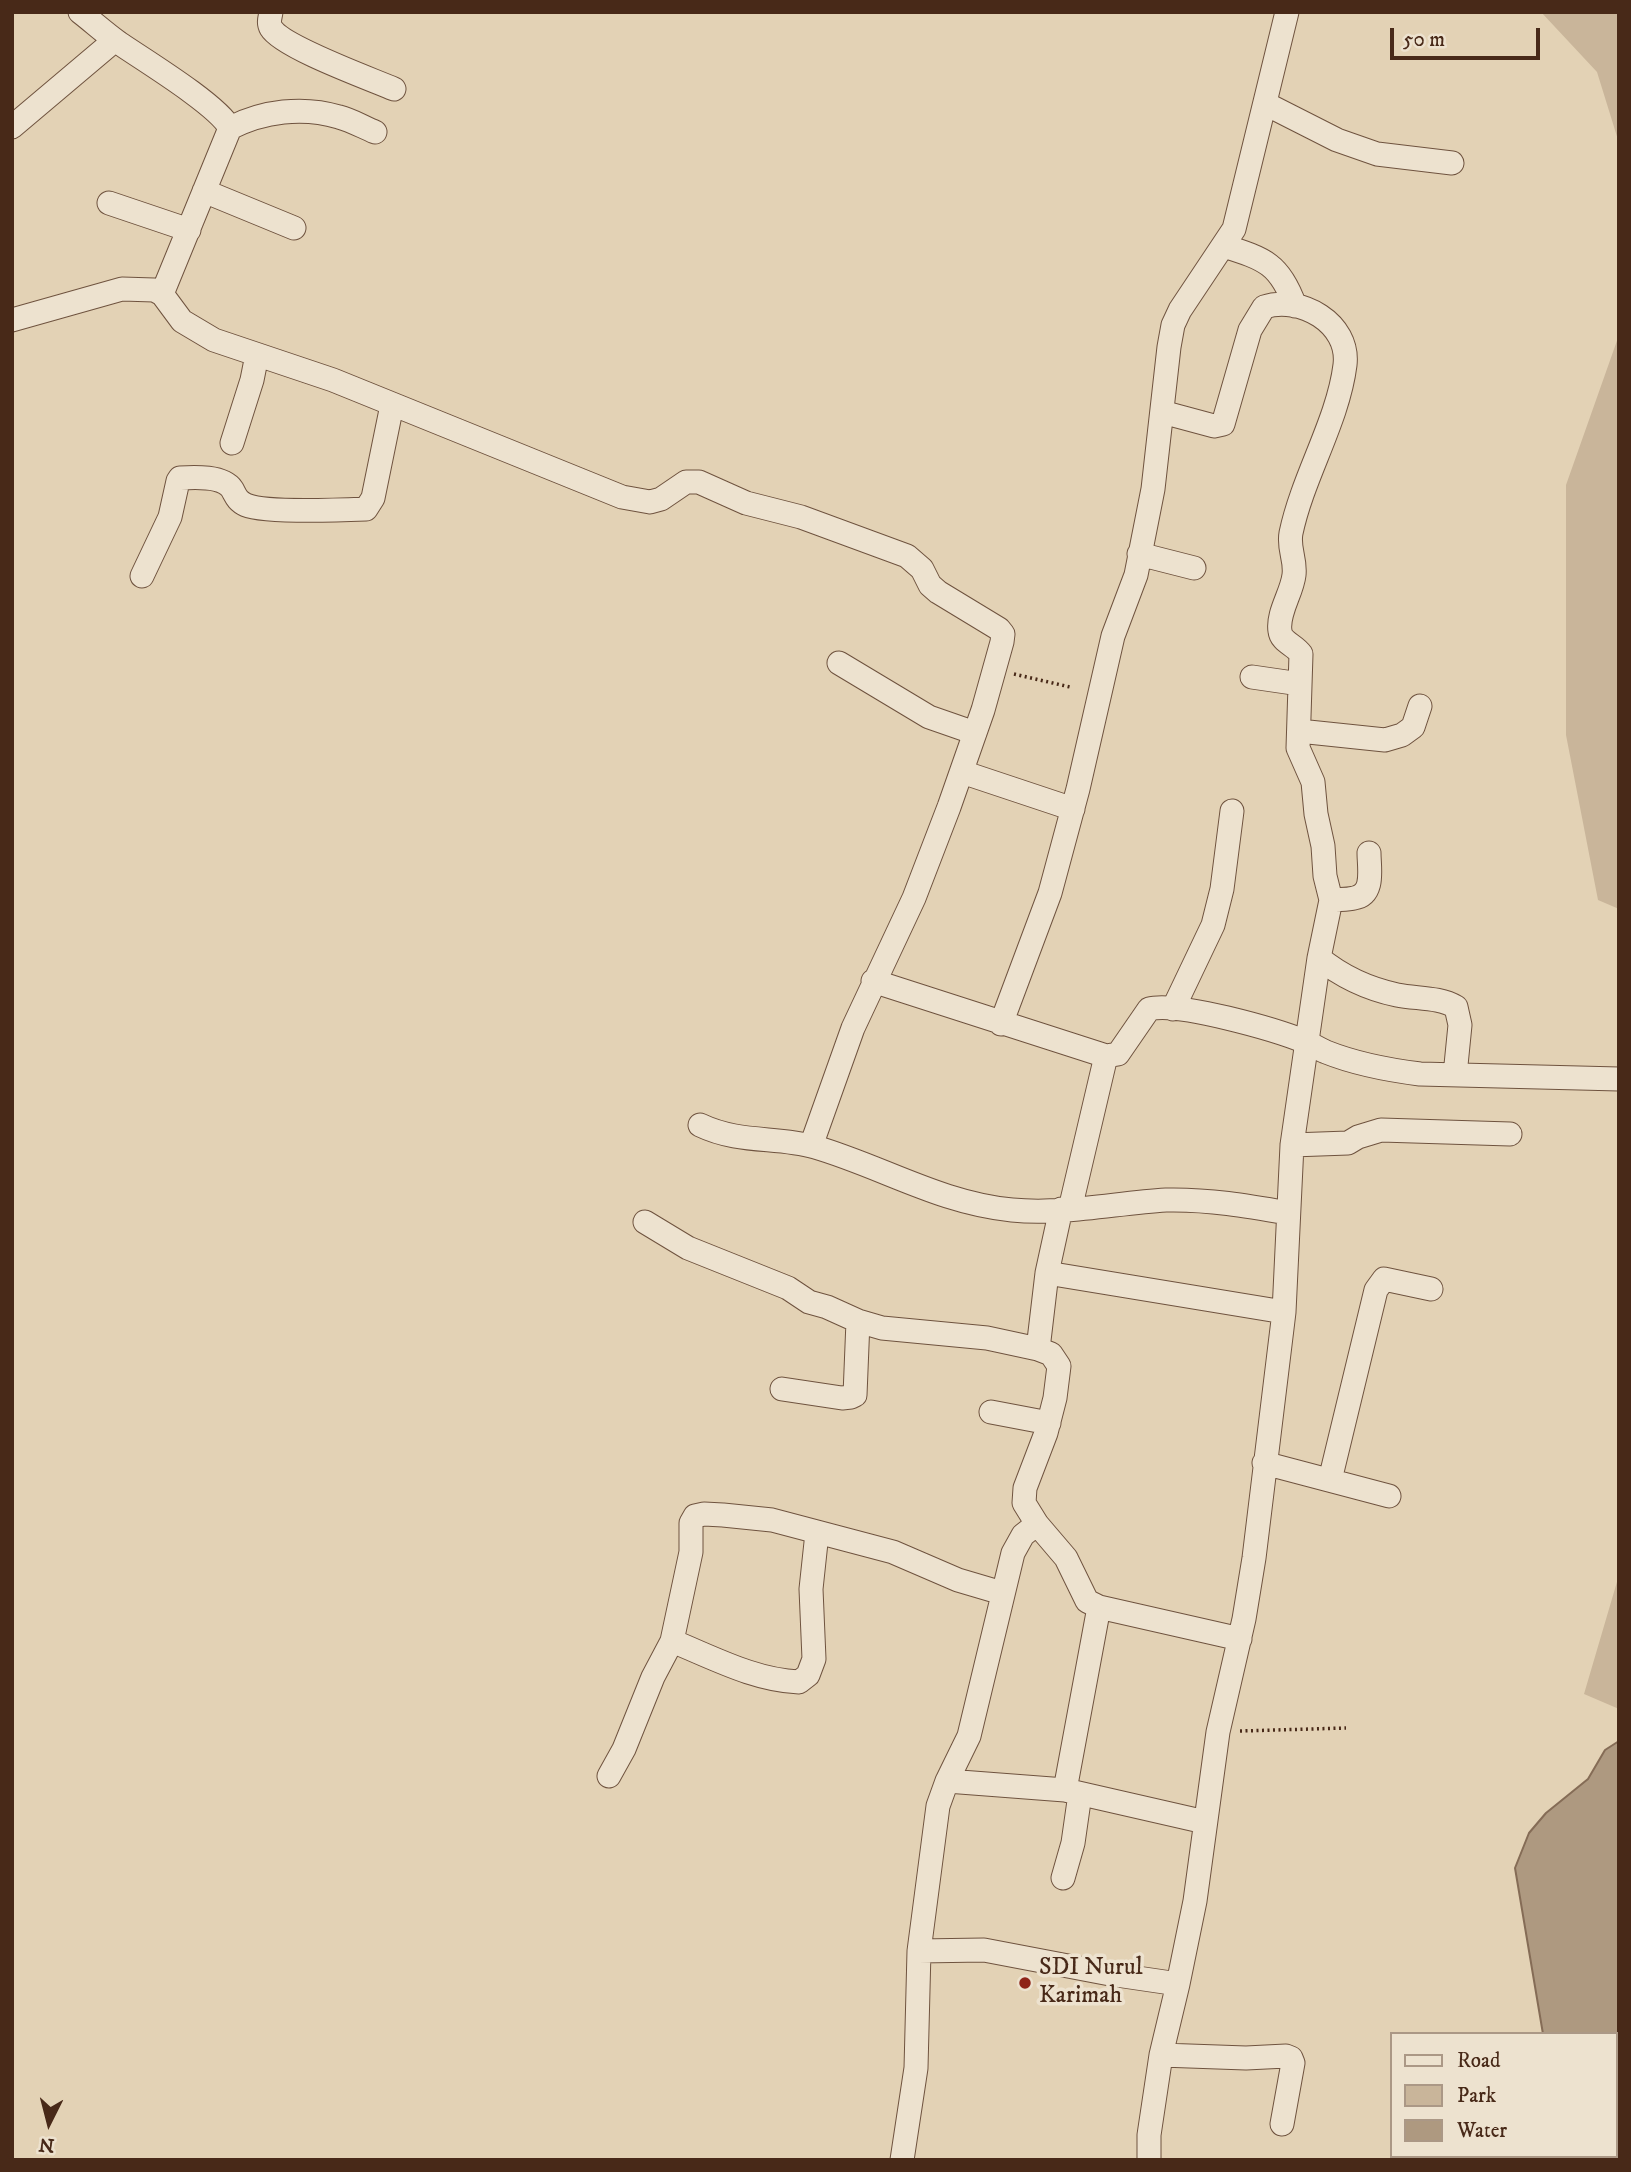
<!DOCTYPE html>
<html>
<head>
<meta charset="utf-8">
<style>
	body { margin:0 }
	#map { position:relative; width:1631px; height:2172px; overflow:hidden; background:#e3d2b5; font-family:"IM FELL DW Pica",serif }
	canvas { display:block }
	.frame { position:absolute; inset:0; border:14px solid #482918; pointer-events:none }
	.legend { position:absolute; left:1390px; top:2032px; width:228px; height:126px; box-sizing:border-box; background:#ede2cf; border:2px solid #ab9886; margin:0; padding:9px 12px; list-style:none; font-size:21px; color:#482918 }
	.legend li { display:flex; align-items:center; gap:14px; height:35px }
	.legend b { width:35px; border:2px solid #ab9886 }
	.north { position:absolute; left:14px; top:2088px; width:70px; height:70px; -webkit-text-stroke:5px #ede2cf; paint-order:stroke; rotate:186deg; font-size:19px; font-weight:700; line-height:28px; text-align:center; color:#482918 }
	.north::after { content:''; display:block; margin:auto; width:24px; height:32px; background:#482918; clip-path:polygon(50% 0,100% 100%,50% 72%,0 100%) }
	.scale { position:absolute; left:1390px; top:28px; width:150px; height:32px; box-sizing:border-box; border:4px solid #482918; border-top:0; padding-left:9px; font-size:21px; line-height:24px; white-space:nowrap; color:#482918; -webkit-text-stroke:5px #ede2cf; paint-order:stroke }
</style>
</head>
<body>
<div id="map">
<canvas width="1631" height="2172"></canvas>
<div class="frame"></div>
<ul class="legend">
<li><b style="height:9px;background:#ede2cf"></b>Road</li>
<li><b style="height:19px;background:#c9b59a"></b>Park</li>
<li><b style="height:19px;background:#ae9980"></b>Water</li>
</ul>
<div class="north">N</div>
<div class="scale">50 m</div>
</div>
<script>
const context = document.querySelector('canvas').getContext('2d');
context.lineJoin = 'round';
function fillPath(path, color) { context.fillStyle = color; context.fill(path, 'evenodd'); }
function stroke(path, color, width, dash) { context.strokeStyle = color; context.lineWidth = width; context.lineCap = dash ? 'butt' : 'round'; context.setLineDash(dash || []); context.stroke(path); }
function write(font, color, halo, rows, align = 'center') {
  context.font = font + ' "IM FELL DW Pica",serif'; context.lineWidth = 7; context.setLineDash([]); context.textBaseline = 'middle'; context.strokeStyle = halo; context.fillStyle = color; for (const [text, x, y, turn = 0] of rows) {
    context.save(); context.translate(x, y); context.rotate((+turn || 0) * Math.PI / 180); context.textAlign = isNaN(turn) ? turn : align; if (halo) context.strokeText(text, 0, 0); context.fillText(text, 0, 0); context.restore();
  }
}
fillPath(new Path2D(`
	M1541 12H1619V143L1597 72Z
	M1619 335V909L1598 900 1566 735V485Z
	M1619 1575V1709L1584 1694Z`), '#c9b59a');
const water = new Path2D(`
	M1619 1741V2160H1537L1538 2156H1615V2034H1543L1515 1868 1529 1833 1546 1813 1588 1779 1605 1750Z`);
fillPath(water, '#ae9980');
stroke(water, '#856c56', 2);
const street = new Path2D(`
	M80 12C93 22 105 33 119 43 144 60 218 105 230 128
	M271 12C270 18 268 23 271 28 282 47 371 79 394 89
	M1266 104 1337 140 1377 154 1452 163
	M12 127 115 40
	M230 128C263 111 303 106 339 117 351 120 363 127 375 132
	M204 191 294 228
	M109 203 189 230
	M1224 246C1265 259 1280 264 1295 306
	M162 294 230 128
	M12 320 122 289 154 290 162 294 182 321 214 340 333 380 622 497 650 502 661 499 686 482H699L746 503 801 517 907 556 922 569 930 585 938 592 999 629 1003 634 1002 642 983 710 949 807 914 898 853 1028 811 1146
	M1162 412 1214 426 1223 424 1250 330 1264 307C1300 295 1350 323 1345 365 1338 421 1303 476 1291 533 1288 549 1296 559 1294 575 1292 593 1277 613 1280 631 1281 642 1295 645 1301 654L1298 748 1313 782 1316 814 1323 846 1325 876 1331 900
	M232 443 252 380 257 355
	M1139 554 1194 568
	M142 576 170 517 178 481 180 478C195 477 223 476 232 489 236 496 237 501 246 505 265 513 342 510 366 509L373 498 392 405
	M839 663 929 717 975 733
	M1252 677 1300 684
	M1299 731 1385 740 1402 735 1413 727 1420 706
	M962 772 1073 809
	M1319 958C1341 976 1369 989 1397 995 1417 999 1439 997 1456 1007L1460 1025 1455 1075
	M873 981 1106 1056 1118 1054 1149 1009C1177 1001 1277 1030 1306 1042 1313 1045 1319 1049 1326 1052 1356 1064 1388 1070 1420 1074L1619 1079
	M1173 1009 1213 925 1222 889 1232 811
	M1001 1024 1050 893 1078 789 1113 636 1136 575 1153 489 1169 347 1173 325 1180 310 1234 229 1287 12
	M700 1125C740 1144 776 1136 815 1147 883 1167 940 1203 1012 1210 1063 1215 1116 1203 1166 1200 1208 1199 1248 1206 1288 1213
	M1292 1145 1348 1143 1358 1137 1381 1130 1510 1134
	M1061 1209 1047 1273 1038 1349 1051 1354 1059 1366 1055 1398 1046 1433 1025 1488 1024 1503 1037 1524 1066 1558 1087 1601 1099 1607 1240 1639
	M1070 1209 1106 1056
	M645 1222 688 1248 788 1288 809 1302 827 1307 858 1321 882 1328 987 1338 1038 1349
	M1047 1273 1284 1312
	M782 1389 842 1398 851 1397 855 1395 858 1321
	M991 1412 1049 1423
	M1264 1463 1389 1496
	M1330 1480 1376 1290 1384 1279 1431 1289
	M672 1641C714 1658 754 1680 799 1682L808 1675 814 1659 811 1589 817 1533
	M609 1776 624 1749 653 1677 672 1641 691 1552V1523L695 1516 704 1514 723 1515 772 1520 893 1552 958 1580 1002 1593
	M947 1781 1065 1790 1205 1822
	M1065 1790 1099 1607
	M1063 1878 1073 1843 1080 1794
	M919 1951 984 1950 1110 1974 1178 1984
	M1161 2055 1246 2058 1286 2056 1291 2058 1293 2063 1282 2124
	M902 2160 916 2068 919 1951 938 1806 947 1781 969 1736 1013 1553 1023 1535 1037 1524
	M1149 2160V2135L1161 2055 1178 1984 1195 1901 1218 1732 1244 1619 1254 1558 1284 1312 1292 1145 1319 958 1331 900C1339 899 1347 900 1354 898 1375 895 1369 868 1369 853`);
stroke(street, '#6f533f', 25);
stroke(new Path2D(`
	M1014 674 1070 687
	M1240 1731 1346 1728`), '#482918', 3.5, [2, 3.5]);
stroke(street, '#ede2cf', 23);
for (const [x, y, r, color] of [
	[1025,1983,7,"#8f2418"]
]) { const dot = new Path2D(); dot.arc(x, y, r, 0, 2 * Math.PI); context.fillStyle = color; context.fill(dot); stroke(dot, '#ede2cf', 2.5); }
write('24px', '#482918', '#ede2cf', [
	["SDI Nurul",1039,1969],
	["Karimah",1039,1997]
], 'left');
</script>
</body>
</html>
